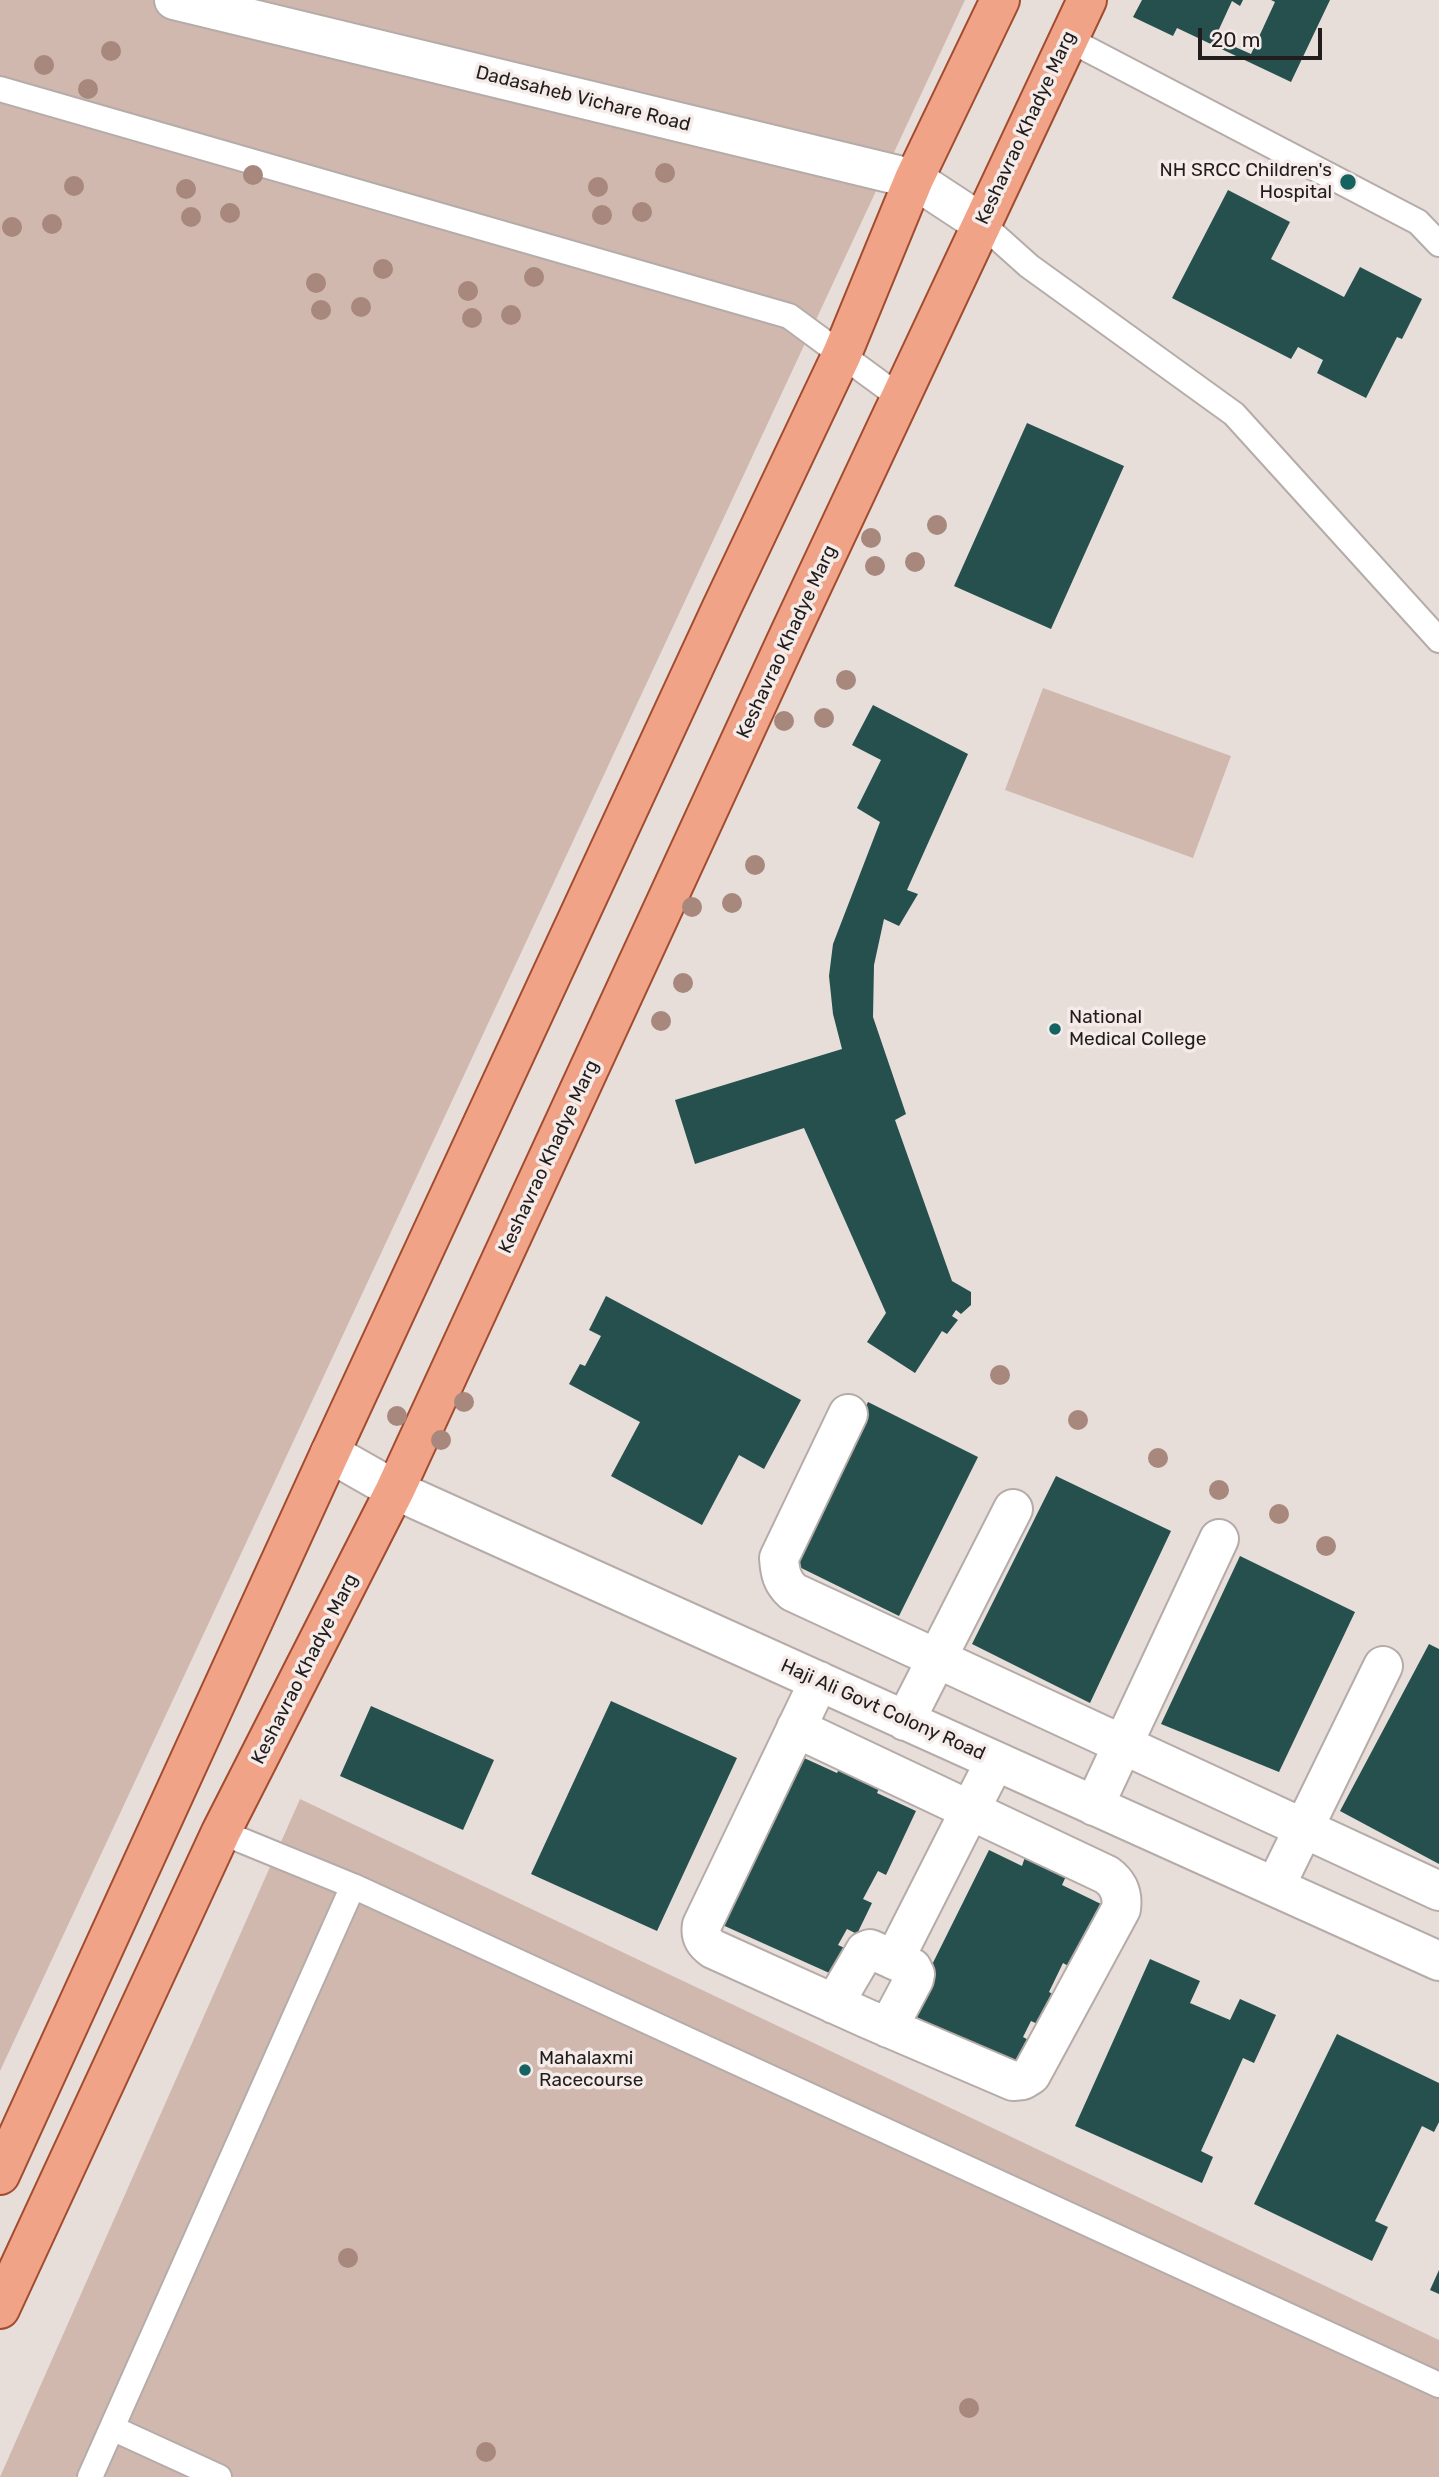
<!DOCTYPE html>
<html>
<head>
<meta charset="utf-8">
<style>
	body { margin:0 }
	#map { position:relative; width:1439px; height:2477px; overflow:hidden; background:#e7deda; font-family:Rubik,sans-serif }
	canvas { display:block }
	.scale { position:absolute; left:1198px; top:28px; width:124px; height:32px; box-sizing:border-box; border:4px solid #201d1c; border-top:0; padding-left:9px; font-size:21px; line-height:24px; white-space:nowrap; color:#201d1c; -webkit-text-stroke:5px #f5ebe8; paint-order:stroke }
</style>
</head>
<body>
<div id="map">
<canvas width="1439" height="2477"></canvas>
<div class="scale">20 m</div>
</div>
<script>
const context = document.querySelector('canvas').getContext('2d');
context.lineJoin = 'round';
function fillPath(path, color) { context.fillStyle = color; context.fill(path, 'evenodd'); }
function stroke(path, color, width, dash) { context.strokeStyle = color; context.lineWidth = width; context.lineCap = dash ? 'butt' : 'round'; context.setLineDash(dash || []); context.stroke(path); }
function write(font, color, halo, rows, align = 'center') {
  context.font = font + ' Rubik,sans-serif'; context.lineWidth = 7; context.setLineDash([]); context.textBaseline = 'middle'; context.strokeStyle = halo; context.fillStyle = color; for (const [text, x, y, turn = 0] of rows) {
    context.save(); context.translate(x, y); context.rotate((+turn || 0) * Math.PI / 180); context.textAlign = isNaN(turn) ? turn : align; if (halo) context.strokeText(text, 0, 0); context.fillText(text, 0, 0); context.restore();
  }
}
fillPath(new Path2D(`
	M0 0H965L0 2071Z
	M1043 688 1231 756 1193 858 1005 790Z
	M300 1799 1439 2340V2477H0Z`), '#d0b8af');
fillPath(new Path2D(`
	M1142 0H1243L1240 6 1232 1 1215 38 1251 54 1275 2 1271 0H1330L1291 82 1177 28 1173 36 1133 17Z
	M1228 190 1290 222 1271 259 1344 297 1360 267 1422 299 1402 339 1397 337 1366 398 1317 373 1323 360 1298 347 1291 359 1172 298Z
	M1027 423 1124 466 1051 629 954 586Z
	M873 705 968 754 907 890 918 894 899 926 884 919 874 965 873 1017 906 1114 895 1120 952 1281 971 1292V1305L961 1314 956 1310 952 1316 958 1320 947 1334 942 1331 915 1373 867 1342 886 1313 804 1128 695 1164 675 1100 842 1049 833 1014 829 976 833 944 880 822 857 808 881 760 852 745Z
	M606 1296 801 1400 764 1469 739 1455 702 1525 611 1476 640 1422 569 1384 580 1364 585 1366 601 1336 589 1330Z
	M868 1402 978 1457 899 1616 789 1562Z
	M1056 1476 1171 1531 1090 1703 972 1644Z
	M1240 1556 1355 1612 1279 1772 1161 1724Z
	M1429 1644 1439 1649V1864L1340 1811Z
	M611 1701 737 1758 657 1931 531 1874Z
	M371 1706 494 1760 463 1830 340 1776Z
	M804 1758 837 1773 842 1763 882 1782 877 1793 916 1811 886 1875 878 1871 863 1899 872 1903 857 1934 847 1929 838 1945 849 1950 836 1976 718 1923Z
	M989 1850 1022 1866 1026 1854 1067 1874 1062 1885 1101 1904 1070 1967 1063 1963 1049 1992 1056 1996 1042 2026 1031 2021 1023 2037 1034 2043 1021 2068 908 2013Z
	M1150 1959 1200 1981 1190 2003 1230 2020 1240 1999 1276 2015 1254 2063 1243 2058 1201 2151 1213 2157 1202 2183 1075 2126Z
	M1337 2034 1439 2083V2122L1434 2132 1422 2126 1375 2221 1388 2227 1372 2261 1254 2204Z
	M1439 2270V2294L1430 2290Z`), '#25504e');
const service = new Path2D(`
	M1068 39 1418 222 1439 244
	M0 89 789 316 902 399
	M981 223 1029 266 1234 414 1439 640
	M221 1832 353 1886
	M112 2428 219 2477
	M90 2477 353 1886 1439 2385`);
const minor = new Path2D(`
	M174 0 914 179 981 223
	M848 1414 779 1558C780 1573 782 1582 793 1592L1439 1891
	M330 1453 395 1490 1439 1961
	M905 1721 1013 1509
	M796 1728 1107 1875C1119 1884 1123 1895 1121 1909L1031 2075 1023 2080 1013 2081 868 2019 713 1949C703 1942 700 1936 702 1925L819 1681
	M1094 1806 1219 1539
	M1275 1887 1383 1666
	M894 1960 995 1761
	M834 2004 865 1951 870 1949 912 1968 915 1974 914 1979 888 2028`);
const primary = new Path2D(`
	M0 2175 330 1453 722 607 842 354 914 179 1000 0
	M0 2309 221 1832 395 1490 789 635 1087 0`);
stroke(service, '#b5aca9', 28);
stroke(minor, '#b5aca9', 42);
stroke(primary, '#a24c2f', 42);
stroke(service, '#fff', 24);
stroke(minor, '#fff', 38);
stroke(primary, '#f1a388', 38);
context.fillStyle = '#a8877c';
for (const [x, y] of [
	[111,51],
	[44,65],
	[88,89],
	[665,173],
	[253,175],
	[74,186],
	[598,187],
	[186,189],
	[642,212],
	[230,213],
	[602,215],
	[191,217],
	[52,224],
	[12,227],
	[383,269],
	[534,277],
	[316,283],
	[468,291],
	[361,307],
	[321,310],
	[511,315],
	[472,318],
	[937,525],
	[871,538],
	[915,562],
	[875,566],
	[846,680],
	[824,718],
	[784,721],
	[755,865],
	[732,903],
	[692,907],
	[683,983],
	[661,1021],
	[1000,1375],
	[464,1402],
	[397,1416],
	[1078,1420],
	[441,1440],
	[1158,1458],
	[1219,1490],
	[1279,1514],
	[1326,1546],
	[348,2258],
	[969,2408],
	[486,2452]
]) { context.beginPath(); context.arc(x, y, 10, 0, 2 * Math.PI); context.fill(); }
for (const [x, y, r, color] of [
	[1348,182,9,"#146360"],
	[1055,1029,7,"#146360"],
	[525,2070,7,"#146360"]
]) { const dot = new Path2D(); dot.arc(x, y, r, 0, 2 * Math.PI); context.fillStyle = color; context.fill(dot); stroke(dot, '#f5ebe8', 2.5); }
write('19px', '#201d1c', '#f5ebe8', [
	["Dadasaheb Vichare Road",583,99,14],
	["Keshavrao Khadye Marg",1026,128,-65],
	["Keshavrao Khadye Marg",787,642,-65],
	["Keshavrao Khadye Marg",549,1157,-65],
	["Keshavrao Khadye Marg",305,1669,-63],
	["Haji Ali Govt Colony Road",883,1710,24]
]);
write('19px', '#201d1c', '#f5ebe8', [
	["NH SRCC Children's",1332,171,"right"],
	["Hospital",1332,193,"right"],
	["National",1069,1018],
	["Medical College",1069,1040],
	["Mahalaxmi",539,2059],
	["Racecourse",539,2081]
], 'left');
</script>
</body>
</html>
